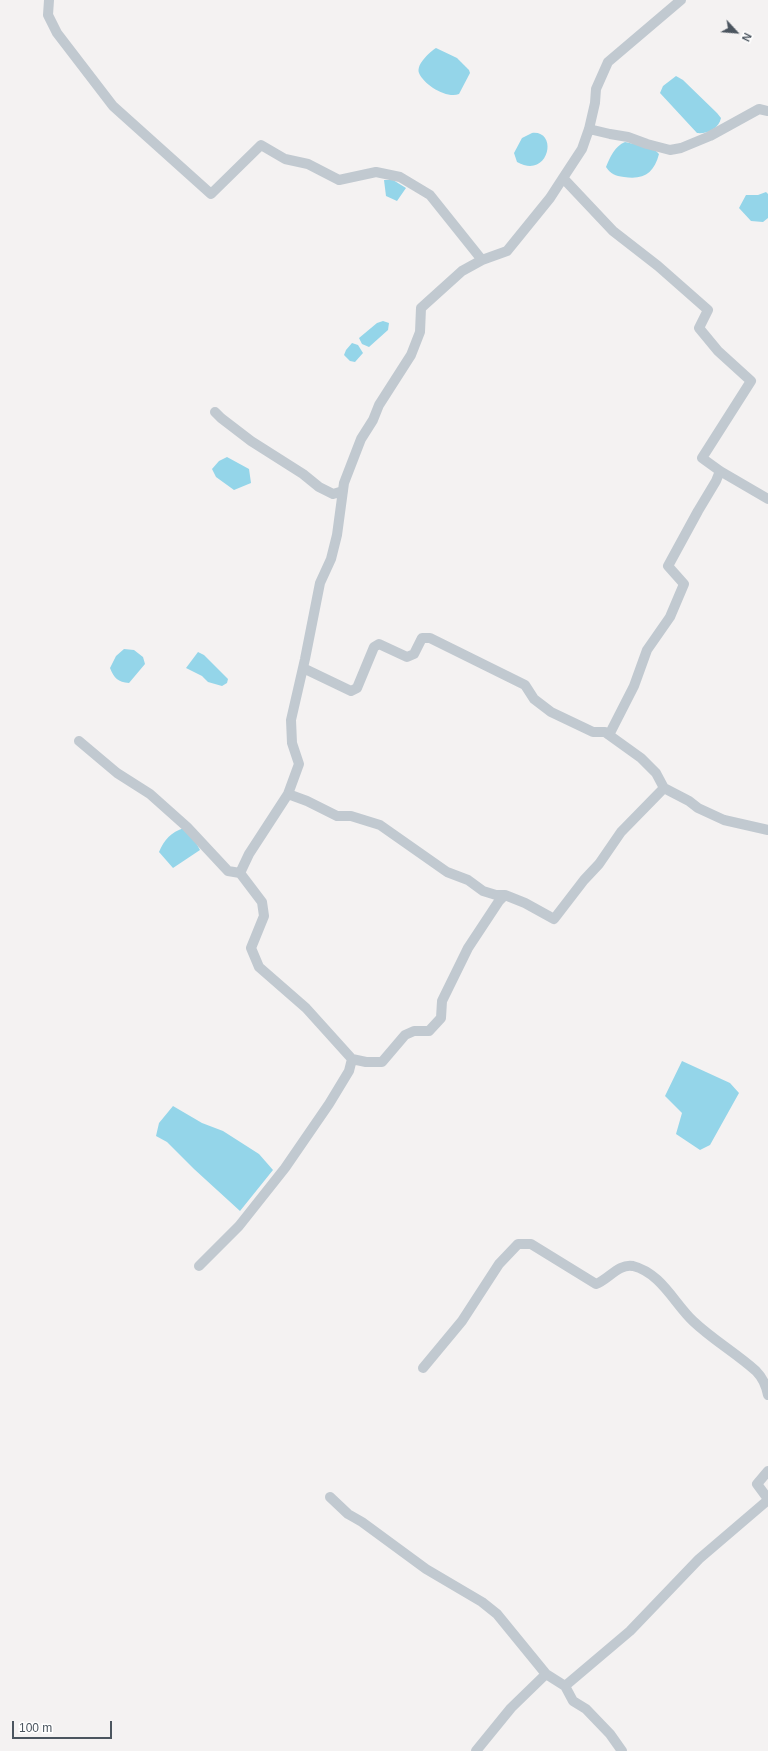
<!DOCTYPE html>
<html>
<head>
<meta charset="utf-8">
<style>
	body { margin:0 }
	#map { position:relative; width:768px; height:1751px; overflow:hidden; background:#f4f2f2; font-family:Helvetica,sans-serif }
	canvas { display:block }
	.north { position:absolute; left:716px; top:12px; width:40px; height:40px; -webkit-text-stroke:3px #fff; paint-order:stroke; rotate:116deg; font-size:11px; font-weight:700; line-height:16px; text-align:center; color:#4b555f }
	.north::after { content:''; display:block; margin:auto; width:14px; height:18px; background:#4b555f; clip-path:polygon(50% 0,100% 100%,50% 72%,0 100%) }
	.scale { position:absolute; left:12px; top:1721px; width:100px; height:18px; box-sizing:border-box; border:2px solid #4b555f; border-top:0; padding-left:5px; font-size:12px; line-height:14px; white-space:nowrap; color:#4b555f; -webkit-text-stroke:3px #fff; paint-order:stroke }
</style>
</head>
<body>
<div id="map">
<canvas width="768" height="1751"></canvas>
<div class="north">N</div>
<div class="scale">100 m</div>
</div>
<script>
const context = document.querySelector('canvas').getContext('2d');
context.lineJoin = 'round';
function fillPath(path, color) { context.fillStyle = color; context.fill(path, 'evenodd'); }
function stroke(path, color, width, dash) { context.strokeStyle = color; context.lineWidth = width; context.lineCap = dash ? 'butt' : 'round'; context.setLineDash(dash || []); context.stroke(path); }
fillPath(new Path2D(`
	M436 48 457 58 469 70 470 73 459 94C447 99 424 85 419 73 416 64 430 52 436 48Z
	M676 76 683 80 717 113 721 118C719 129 707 134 697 133L660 93 663 86Z
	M532 133C559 130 549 180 517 162L514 153 522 138Z
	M625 142 653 148 659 154C654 173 644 180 624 177 615 176 611 174 606 167 610 157 615 146 625 142Z
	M384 180H393L406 188 397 201 386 196Z
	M766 192 768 194V218L763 222 751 221 739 208 746 195H758Z
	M383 321 389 323 388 330 369 347 362 344 359 338 377 323Z
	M352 343 358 345 363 353 355 362 350 361 344 355 346 350Z
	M227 457 249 469 251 483 234 490 216 477 212 469 219 461Z
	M124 649 134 650 143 657 145 664 129 683C118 682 114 678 110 668L116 656Z
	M198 652 204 655 228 679 227 683 222 686 208 682 202 676 186 668Z
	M184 828 195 841 200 850 173 868 159 852C164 840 171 832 184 828Z
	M682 1061 730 1083 739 1093 710 1145 700 1150 676 1134 682 1113 665 1096Z
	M173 1106 202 1123 223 1131 259 1154 273 1170 240 1211 194 1169 167 1142 156 1136 159 1123Z`), '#94d5e9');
stroke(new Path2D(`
	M49 0 48 15 57 33 113 106 211 194 261 145 285 159 308 164 339 180 376 172 400 177 430 195 482 260 507 251 550 198 563 178 582 149 589 129 595 103 596 89 608 62 681 0
	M589 129 610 134 628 137 647 144 670 150 681 148 710 136 759 109 768 111
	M563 178 613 231 658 266 708 310 699 328 718 351 751 381 702 458 720 471 768 499
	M215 412 221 418 251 441 303 474 319 487 333 494 343 491
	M720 471 716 481 698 511 668 566 684 584 670 617 647 650 634 686 609 735 641 758 656 773 664 788 689 801 698 808 724 820 768 830
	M303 668 351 691 357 688 374 647 379 644 407 657 414 654 422 638H430L525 685 534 699 551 712 593 732H605L609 735
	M79 741 117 773 150 794 187 827 228 871 240 873
	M288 794 307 801 337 816H351L380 825 447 872 468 880 483 891 496 895H505
	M352 1059 366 1062H382L405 1035 414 1031H429L441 1018 442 1001 468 948 499 901 505 895 525 903 554 919 584 880 599 864 621 832 664 788
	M199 1266 239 1226 285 1168 329 1104 349 1071 352 1059 306 1008 259 967 251 948 264 916 262 902 240 873 249 854 288 794 299 764 292 743 291 720 305 659 320 583 331 559 337 535 344 483 361 439 373 420 379 405 411 355 420 332 421 308 462 271 482 260
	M423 1368 462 1321 499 1264 518 1244H531L596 1284C608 1280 619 1263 633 1266 661 1273 674 1303 693 1321 713 1340 736 1353 756 1371 763 1378 766 1385 768 1395
	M768 1471 757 1484 768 1499
	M330 1497 348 1514 362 1522 426 1569 482 1602 497 1614 546 1674 565 1686 573 1701 586 1709 610 1734 622 1751
	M565 1686 630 1631 699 1559 768 1500
	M476 1751 511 1708 546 1674`), '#c1c9d0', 10);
</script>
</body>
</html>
